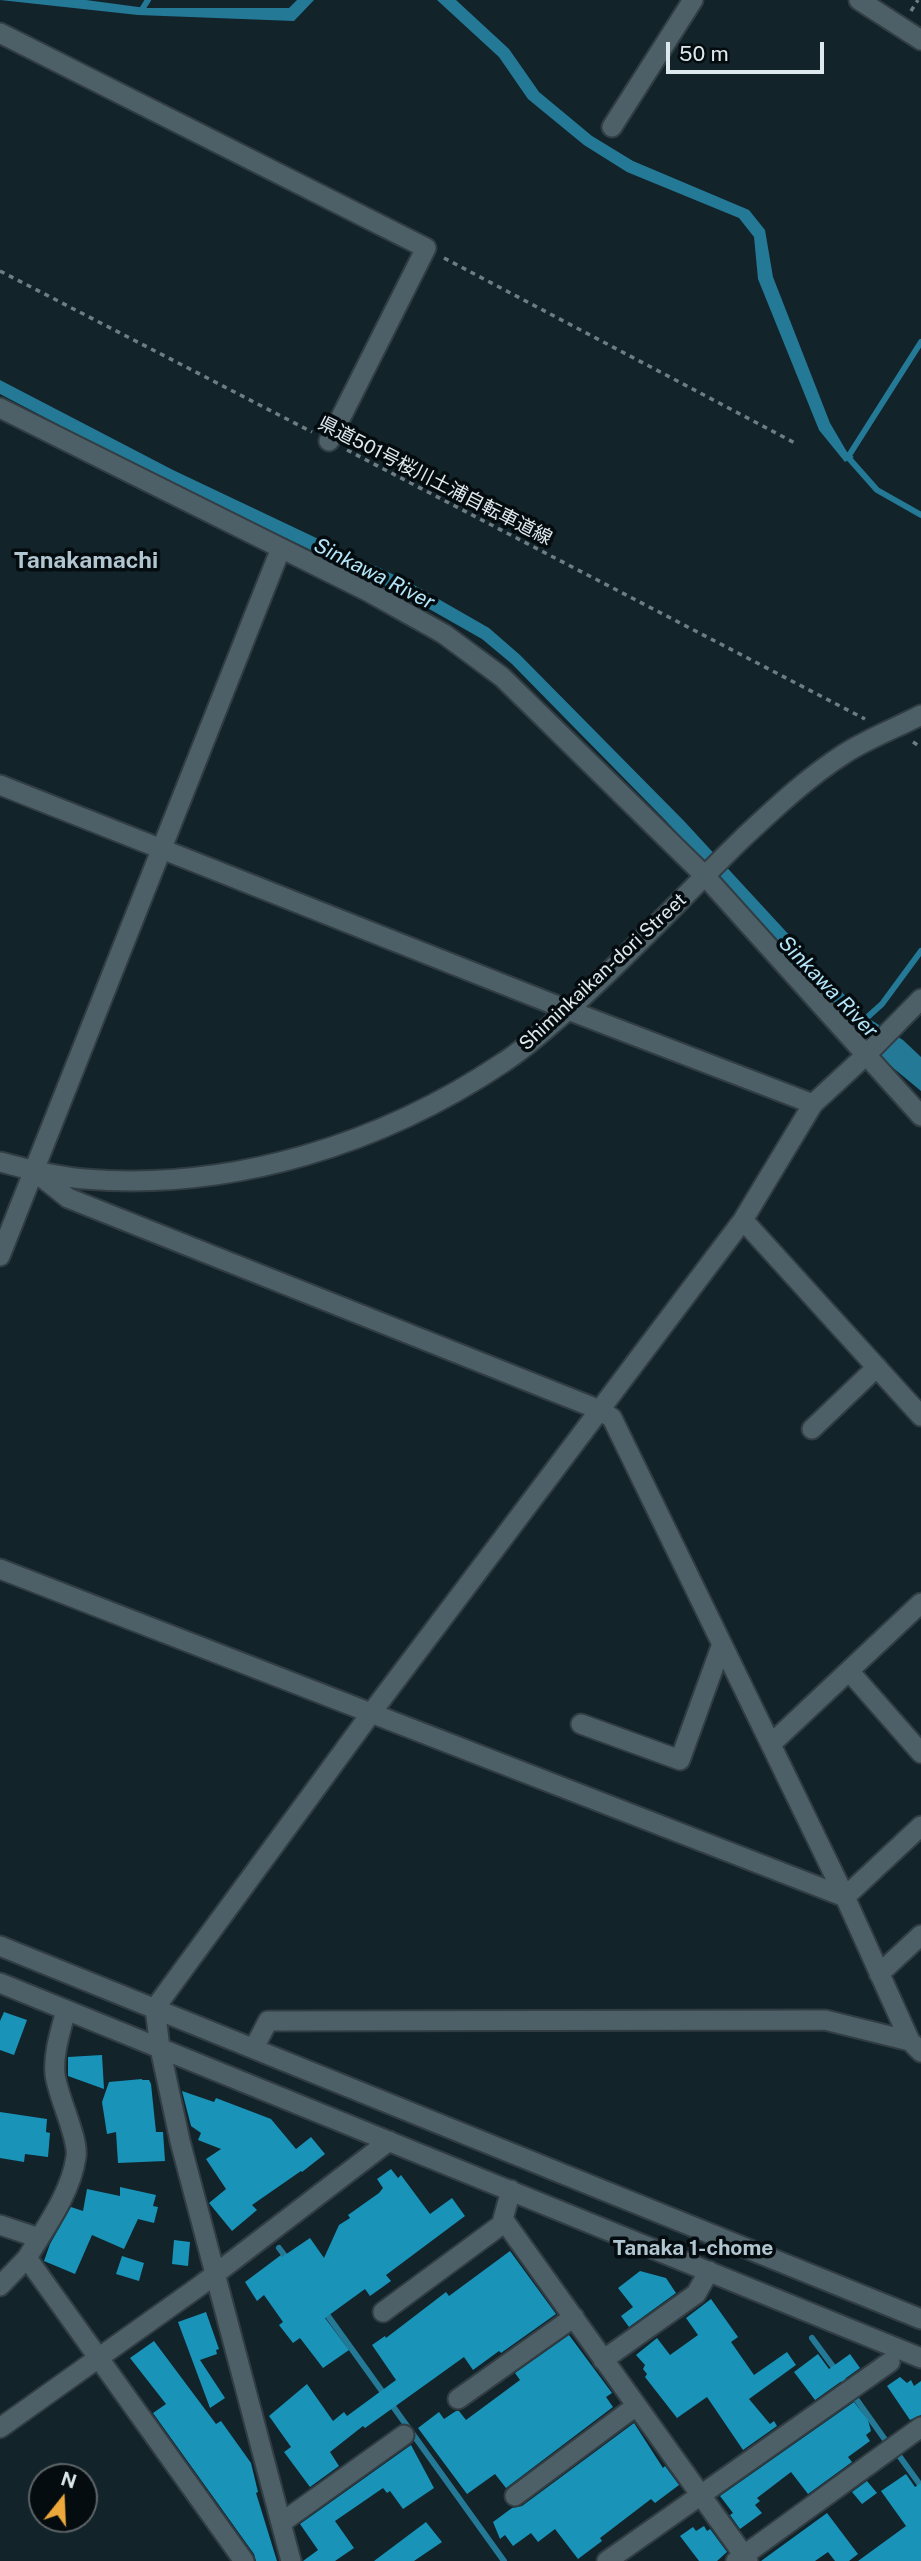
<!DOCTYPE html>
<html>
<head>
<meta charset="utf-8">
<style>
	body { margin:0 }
	#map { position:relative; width:921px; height:2561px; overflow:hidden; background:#12232a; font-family:"Public Sans",sans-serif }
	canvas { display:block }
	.north { position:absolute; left:28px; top:2463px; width:70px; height:70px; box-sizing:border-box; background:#050c0f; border:2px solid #5c6468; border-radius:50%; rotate:18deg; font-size:19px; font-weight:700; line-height:28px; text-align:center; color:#dee9ee }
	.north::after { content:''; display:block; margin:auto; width:24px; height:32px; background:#eda83b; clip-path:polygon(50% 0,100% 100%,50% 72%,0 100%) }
	.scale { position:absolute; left:666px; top:42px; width:158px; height:32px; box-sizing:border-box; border:4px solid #dee9ee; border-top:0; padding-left:9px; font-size:21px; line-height:24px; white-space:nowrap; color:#dee9ee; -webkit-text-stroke:5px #050c0f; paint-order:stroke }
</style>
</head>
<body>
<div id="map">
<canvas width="921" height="2561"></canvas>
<div class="north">N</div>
<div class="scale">50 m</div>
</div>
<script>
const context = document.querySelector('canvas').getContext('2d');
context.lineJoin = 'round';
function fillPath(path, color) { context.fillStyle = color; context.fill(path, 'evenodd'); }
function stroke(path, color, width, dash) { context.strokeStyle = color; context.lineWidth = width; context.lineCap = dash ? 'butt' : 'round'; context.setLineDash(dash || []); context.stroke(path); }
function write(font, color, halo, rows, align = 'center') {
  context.font = font + ' "Public Sans","Noto Sans JP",sans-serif'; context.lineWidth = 7; context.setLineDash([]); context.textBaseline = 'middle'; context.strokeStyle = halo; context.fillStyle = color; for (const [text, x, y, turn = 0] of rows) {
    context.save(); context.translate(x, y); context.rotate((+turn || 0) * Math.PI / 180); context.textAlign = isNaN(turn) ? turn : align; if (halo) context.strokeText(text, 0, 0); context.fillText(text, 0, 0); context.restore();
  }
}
fillPath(new Path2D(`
	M0 0H86L146 8H289L297 0H314L294 21 138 15Z
	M437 0H456L509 49 539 92 592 136 633 161 749 210 765 230 773 277 830 423 847 452 854 457 845 462 819 430 758 279 754 237 739 218 627 172 584 145 528 99 499 57Z
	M0 380 173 470 407 581 489 628 520 655 684 821 863 1015 903 1040 921 1057V1091L880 1057 858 1028 666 821 512 664 482 639 401 593 166 481 0 394Z`), '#247996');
stroke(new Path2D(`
	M141 11 148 0
	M846 455 877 490 921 515
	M848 457 921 342
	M862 1022 882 1004 921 951
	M279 2248 288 2260
	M323 2309 504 2561
	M812 2338 846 2384
	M854 2396 886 2441
	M900 2457 921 2486`), '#247996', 6);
fillPath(new Path2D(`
	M4 2012 27 2020 14 2055 0 2050V2021Z
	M102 2055 104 2089 68 2076V2057Z
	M142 2079V2080H149L151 2084 156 2132H163L165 2161 118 2163 116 2132 107 2134 102 2102 109 2082Z
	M182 2091 214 2102 216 2098 271 2119 296 2149 311 2137 325 2154 302 2172 301 2171 252 2205 257 2210 232 2231 209 2203 226 2189 206 2159 221 2149 198 2140 201 2133 191 2126Z
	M0 2112 47 2119 46 2132 50 2133 48 2157 25 2154 24 2162 0 2158Z
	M391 2169 398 2178 401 2175 430 2214 452 2198 465 2216 386 2275 391 2281 370 2296 365 2289 325 2318 349 2350 323 2368 300 2338 293 2343 279 2325 283 2322 264 2295 257 2301 245 2282 281 2255 282 2257 310 2238 324 2258 339 2225 350 2218 348 2215 379 2193 383 2188 377 2179Z
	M120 2187 156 2195 153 2206 158 2207 154 2223 138 2219 124 2249 92 2235 75 2274 44 2261 50 2244 71 2207 83 2211 87 2189 120 2196Z
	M174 2240 190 2242 188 2266 172 2264Z
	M510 2251 556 2314 501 2353 499 2351 473 2370 464 2357 365 2428 363 2426 330 2452 339 2466 310 2487 284 2452 291 2447 269 2416 307 2384 333 2421 344 2412 347 2416 396 2380 372 2345 385 2336 386 2338 446 2292 449 2296Z
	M122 2256 144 2263 139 2281 116 2274Z
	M640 2271 666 2278 676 2293 629 2327 621 2316 633 2307 618 2288Z
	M711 2299 738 2337 731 2342 754 2375 787 2352 796 2365 749 2399 770 2424 774 2421 777 2426 743 2450 707 2397 677 2418 645 2377 647 2374 643 2369 645 2365 636 2355 657 2338 670 2355 698 2335 686 2318Z
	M206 2312 219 2349 216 2350 217 2354 200 2360 225 2398 210 2408 178 2322Z
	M569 2335 612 2393 606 2397 613 2407 506 2488 495 2474 467 2494 418 2428 439 2412 444 2419 456 2411H459L466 2420 520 2380 515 2373Z
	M154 2341 216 2424 221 2421 251 2463 258 2492 256 2493 277 2561H256L254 2554 153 2413 166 2404 130 2358Z
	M818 2354 829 2369 850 2354 860 2368 815 2400 794 2372Z
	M900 2377 907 2383 911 2380 914 2386 921 2381V2415L910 2420 887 2386Z
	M854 2402 868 2420 871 2431 866 2435 870 2441 848 2457 852 2462 808 2494 791 2472 757 2498 760 2501 755 2505 762 2513 740 2529 730 2515 733 2513 720 2496Z
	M634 2423 663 2468 665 2466 679 2485 655 2503 651 2499 600 2538 602 2541 578 2559 555 2529 538 2542 531 2533 513 2546 505 2535 500 2539 493 2522 512 2508 522 2506Z
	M411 2445 434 2488 403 2509 390 2491 387 2493 383 2488 335 2521 354 2548 335 2561H303L318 2550 300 2524Z
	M906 2474 915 2487 921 2483V2561H858L906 2526 881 2491Z
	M867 2481 877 2493 862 2504 852 2492Z
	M827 2513 858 2554 849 2561H835L828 2552 815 2561H761Z
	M426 2522 442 2542 414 2561H374Z
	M704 2526 707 2531 710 2529 727 2552 717 2561H699L680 2536 693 2527 696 2531Z`), '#1993b8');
const minor = new Path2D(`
	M859 0 921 40
	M0 33 426 248 329 441
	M612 127 693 0
	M0 408 369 592 444 634 502 677 705 876 921 1116
	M0 785 568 1010 813 1104
	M0 1162C28 1169 56 1177 85 1179 232 1191 382 1144 504 1062 526 1048 547 1028 567 1011 629 956 685 894 744 837 775 808 808 777 844 754 867 739 896 728 921 715
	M34 1171 68 1198 600 1410 612 1418 845 1897 910 2041
	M743 1220 921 1416
	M0 1256 281 548
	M812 1429 877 1367
	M0 1569 845 1897 921 1826
	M849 1671 921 1753
	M581 1724 680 1760 722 1644
	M771 1744 921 1603
	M0 1946 921 2319
	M879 1974 921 1935
	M0 1983 921 2358
	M66 2010C61 2030 53 2053 55 2074 57 2095 79 2138 76 2157 71 2193 45 2228 27 2258L244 2561
	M254 2048 268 2021 825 2020 910 2041 921 2052
	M511 2190 503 2219 748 2561
	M0 2225 39 2238
	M0 2286 27 2258
	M383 2312 505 2222
	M603 2360 696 2294 709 2271
	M458 2399 574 2317
	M0 2428 201 2285 389 2141
	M515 2496 636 2406
	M281 2523 404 2435
	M291 2561 180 2141 160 2048 155 2008 372 1712 743 1220 813 1104 865 1056 921 999
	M607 2561 890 2362
	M736 2561 921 2427`);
stroke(minor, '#313d43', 23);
stroke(new Path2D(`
	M911 11 918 0
	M444 258 795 443
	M0 271 312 432
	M347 450 865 719
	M913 742 921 747`), '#6e7d83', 3.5, [5, 5]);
stroke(minor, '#4d6068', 19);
write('19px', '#dee9ee', '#050c0f', [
	["県道501号桜川土浦自転車道線",435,481,27],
	["Shiminkaikan-dori Street",603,972,-43]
]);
write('italic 21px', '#b4e5f9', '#050c0f', [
	["Sinkawa River",374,574,27],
	["Sinkawa River",828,987,46]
]);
write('bold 21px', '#b1c6d0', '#050c0f', [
	["Tanaka 1-chome",693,2249]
]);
write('bold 23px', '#b1c6d0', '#050c0f', [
	["Tanakamachi",86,561]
]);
</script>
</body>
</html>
